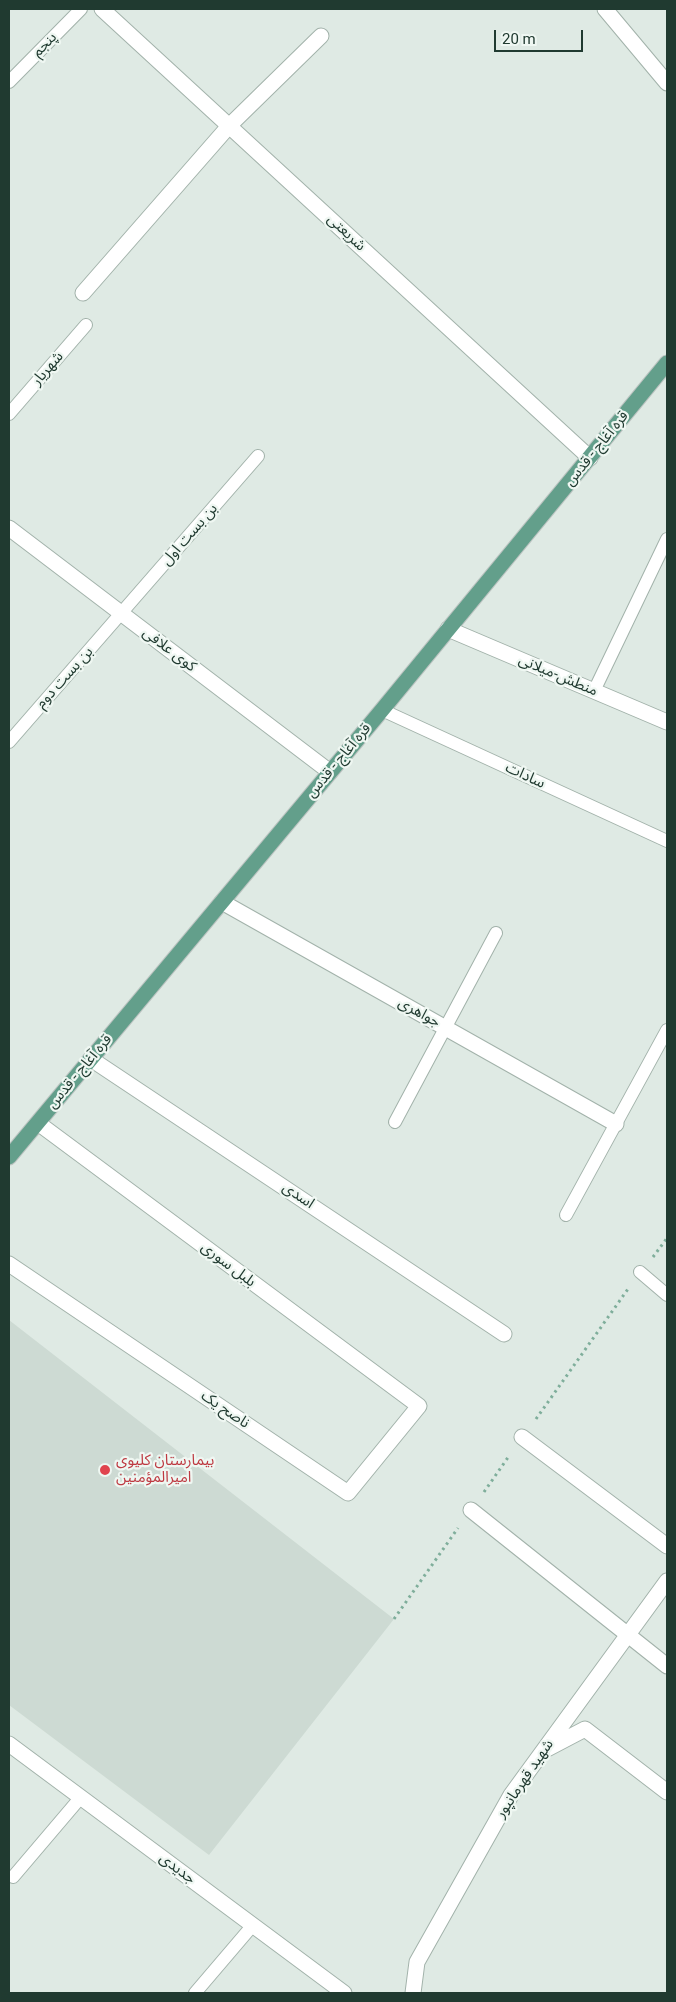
<!DOCTYPE html>
<html>
<head>
<meta charset="utf-8">
<style>
	body { margin:0 }
	#map { position:relative; width:676px; height:2002px; overflow:hidden; background:#dfeae4; font-family:Roboto,sans-serif }
	canvas { display:block }
	.frame { position:absolute; inset:0; border:10px solid #203a30; pointer-events:none }
	.scale { position:absolute; left:494px; top:30px; width:89px; height:22px; box-sizing:border-box; border:2px solid #203a30; border-top:0; padding-left:6px; font-size:15px; line-height:18px; white-space:nowrap; color:#203a30; -webkit-text-stroke:4px #eff7f2; paint-order:stroke }
</style>
</head>
<body>
<div id="map">
<canvas width="676" height="2002"></canvas>
<div class="frame"></div>
<div class="scale">20 m</div>
</div>
<script>
const context = document.querySelector('canvas').getContext('2d');
context.lineJoin = 'round';
function fillPath(path, color) { context.fillStyle = color; context.fill(path, 'evenodd'); }
function stroke(path, color, width, dash) { context.strokeStyle = color; context.lineWidth = width; context.lineCap = dash ? 'butt' : 'round'; context.setLineDash(dash || []); context.stroke(path); }
function write(font, color, halo, rows, align = 'center') {
  context.font = font + ' Roboto,"Noto Sans Arabic",sans-serif'; context.lineWidth = 4.5; context.setLineDash([]); context.textBaseline = 'middle'; context.strokeStyle = halo; context.fillStyle = color; for (const [text, x, y, turn = 0] of rows) {
    context.save(); context.translate(x, y); context.rotate((+turn || 0) * Math.PI / 180); context.textAlign = isNaN(turn) ? turn : align; if (halo) context.strokeText(text, 0, 0); context.fillText(text, 0, 0); context.restore();
  }
}
fillPath(new Path2D(`
	M9 1320 394 1619 209 1855 9 1705Z`), '#cddad3');
const service = new Path2D(`
	M9 82 81 9
	M9 414 86 325
	M594 691 667 539
	M382 710 667 841
	M9 742 258 456
	M395 1122 496 933
	M566 1215 667 1030
	M640 1272 667 1295
	M13 1877 81 1797
	M195 1993 253 1925`);
const minor = new Path2D(`
	M102 9 590 458
	M605 9 667 83
	M83 293 229 126 321 36
	M9 528 330 772
	M448 629 667 722
	M222 902 616 1124
	M91 1059 504 1334
	M9 1264 348 1493 419 1406 38 1123
	M522 1437 667 1546
	M471 1510 667 1666
	M545 1750 585 1729 667 1792
	M413 1993 417 1962 511 1795 667 1581`);
const tertiary = new Path2D(`
	M9 1744 344 1993`);
const primary = new Path2D(`
	M9 1157 382 710 667 363`);
stroke(service, '#a2b2aa', 14);
stroke(minor, '#a2b2aa', 17);
stroke(tertiary, '#a2b2aa', 17);
stroke(primary, '#bcc4c1', 17);
stroke(new Path2D(`
	M653 1257 667 1238
	M536 1419 628 1289
	M484 1492 509 1456
	M394 1619 458 1528`), '#7fae9b', 3, [2.5, 4]);
stroke(service, '#fff', 12);
stroke(minor, '#fff', 15);
stroke(tertiary, '#fff', 15);
stroke(primary, '#639f8b', 15);
for (const [x, y, r, color] of [
	[105,1470,6,"#e0444e"]
]) { const dot = new Path2D(); dot.arc(x, y, r, 0, 2 * Math.PI); context.fillStyle = color; context.fill(dot); stroke(dot, '#eff7f2', 2); }
write('15px', '#203a30', '#eff7f2', [
	["پنجم",45,45,-46],
	["شریعتی",346,233,43],
	["شهریار",48,369,-49],
	["قره آغاج - قدس",597,449,-51],
	["بن بست اول",190,535,-49],
	["کوی علافی",169,650,37],
	["منطش-میلانی",558,676,23],
	["بن بست دوم",65,678,-48],
	["قره آغاج - قدس",339,761,-50],
	["سادات",525,776,25],
	["جواهری",419,1013,29],
	["قره آغاج - قدس",80,1072,-50],
	["اسدی",298,1196,34],
	["بلبل سوری",228,1265,37],
	["ناصح یک",225,1410,34],
	["شهید قهرمانپور",525,1779,-56],
	["جدیدی",177,1869,37]
]);
write('15px', '#be3a42', '#eff7f2', [
	["بیمارستان کلیوی",116,1461],
	["امیرالمؤمنین",116,1478]
], 'left');
</script>
</body>
</html>
